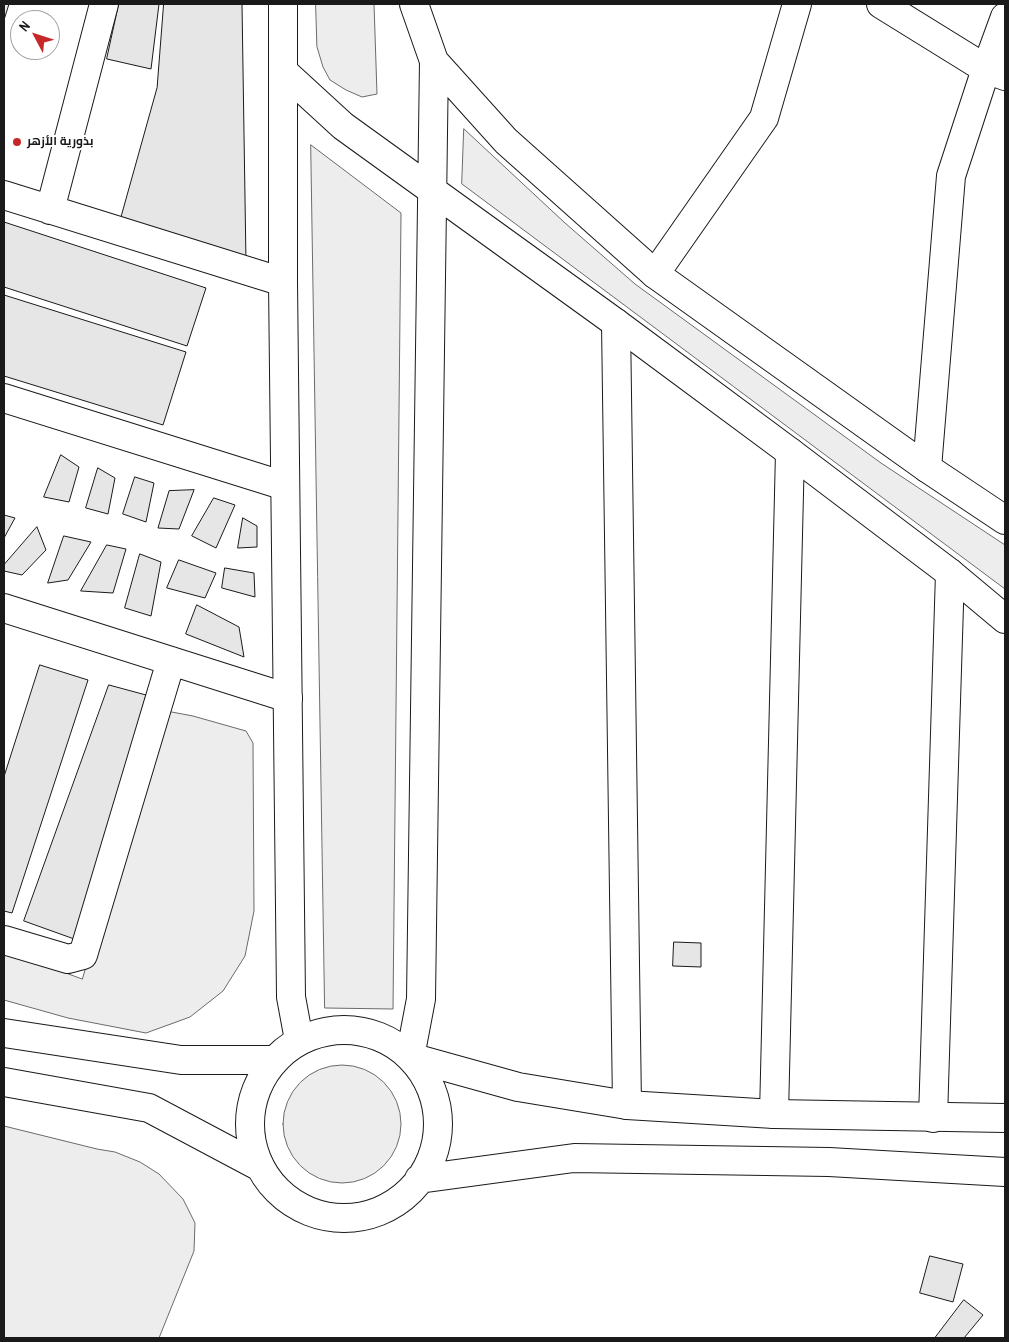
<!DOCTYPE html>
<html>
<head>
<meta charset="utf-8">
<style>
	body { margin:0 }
	#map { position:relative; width:1009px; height:1342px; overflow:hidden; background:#fff; font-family:"Archivo Narrow",sans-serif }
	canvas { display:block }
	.frame { position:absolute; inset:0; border:5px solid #1a1a1a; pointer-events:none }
	.north { position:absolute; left:10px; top:10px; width:50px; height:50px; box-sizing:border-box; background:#fff; border:1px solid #a3a3a3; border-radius:50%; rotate:310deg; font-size:14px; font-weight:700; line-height:20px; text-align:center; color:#1a1a1a }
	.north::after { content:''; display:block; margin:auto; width:18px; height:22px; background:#c62828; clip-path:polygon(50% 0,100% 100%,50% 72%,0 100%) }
</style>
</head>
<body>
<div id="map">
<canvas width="1009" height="1342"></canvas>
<div class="frame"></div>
<div class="north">N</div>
</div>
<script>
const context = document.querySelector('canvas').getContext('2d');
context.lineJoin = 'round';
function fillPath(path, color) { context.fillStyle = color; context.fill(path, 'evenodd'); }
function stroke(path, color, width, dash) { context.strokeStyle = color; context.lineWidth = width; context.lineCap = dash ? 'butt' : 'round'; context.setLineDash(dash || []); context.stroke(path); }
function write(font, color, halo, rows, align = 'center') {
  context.font = font + ' "Archivo Narrow",Cairo,sans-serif'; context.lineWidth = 4; context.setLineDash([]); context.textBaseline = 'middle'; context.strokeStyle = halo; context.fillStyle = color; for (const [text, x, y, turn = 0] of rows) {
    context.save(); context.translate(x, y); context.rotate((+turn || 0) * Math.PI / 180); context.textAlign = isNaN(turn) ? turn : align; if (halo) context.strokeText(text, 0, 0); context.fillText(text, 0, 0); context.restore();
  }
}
const built = new Path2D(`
	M316 4H374L377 94 362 97 346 90 330 80 323 67 317 47Z
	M464 129 565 223 635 284 881 463 1005 545V589L462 184Z
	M311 145 401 213 393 1009 325 1008Z
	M161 710 193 716 246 731 253 743 254 911 245 956 223 991 190 1017 146 1033 68 1018 4 1000V950L82 979Z
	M283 1124a59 59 0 1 1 118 0a59 59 0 1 1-118 0Z
	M4 1126 97 1149 115 1152 140 1162 159 1174 183 1199 195 1223 194 1251 159 1338H4Z`);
fillPath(built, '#ededed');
stroke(built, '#6a6a6a', 1);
const building = new Path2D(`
	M4 4H9L4 20Z
	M119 4H159L151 69 107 59Z
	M164 4H242L246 263 119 224 157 88Z
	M4 222 206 288 187 346 4 287Z
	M4 295 186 352 163 425 4 376Z
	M61 455 79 467 69 502 44 497Z
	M98 468 115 478 108 514 86 508Z
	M135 477 154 483 146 522 123 514Z
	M194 490 179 529 158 528 169 491Z
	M214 498 235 505 216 548 192 536Z
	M4 515 15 518 4 538Z
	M243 518 257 526V547L238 548Z
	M37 527 46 550 22 575 4 571V565Z
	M64 536 91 542 68 580 48 583Z
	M107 545 126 549 113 593 81 591Z
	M140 554 161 562 151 616 125 608Z
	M179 560 216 573 205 598 167 588Z
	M225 568 254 573 255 597 222 588Z
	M197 605 239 627 244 657 186 634Z
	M40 665 88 680 12 913 4 911V777Z
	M109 685 146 695 77 940 24 921Z
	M674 942 701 943V967L673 966Z
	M930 1256 963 1264 953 1302 920 1293Z
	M964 1300 983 1315 964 1338H935Z`);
fillPath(building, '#e6e6e6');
stroke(building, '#1a1a1a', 1);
const minor = new Path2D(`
	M881 4 986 69 1005 76
	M4 195 283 282
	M50 210 104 4
	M655 274 764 118 797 4
	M616 323 627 1105
	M4 398 285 486
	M927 468 951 176 986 69 1005 17
	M4 608 288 698
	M4 940 68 959 83 955 171 661
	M774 1114 790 452
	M933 1118 950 573`);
const major = new Path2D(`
	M283 4V282L291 997 299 1040
	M414 4 434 61 506 141 655 274 927 468 1005 520
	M434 61 421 999 410 1057 518 1087 627 1105 774 1114 1005 1118
	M283 71 343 126 616 323 790 452 950 573 1005 619
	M250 1124a94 94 0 1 1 188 0a94 94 0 1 1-188 0Z
	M4 1033 181 1060H275
	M4 1082 149 1108 260 1167
	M419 1179 574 1158 829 1162 1005 1172`);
stroke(minor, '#1a1a1a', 30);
stroke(major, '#1a1a1a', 30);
stroke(minor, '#fff', 28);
stroke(major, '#fff', 28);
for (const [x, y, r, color] of [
	[17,142,5,"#c62828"]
]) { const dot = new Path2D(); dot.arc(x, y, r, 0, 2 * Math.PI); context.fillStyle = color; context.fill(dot); stroke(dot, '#fff', 2); }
write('bold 12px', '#1a1a1a', '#fff', [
	["بذورية الأزهر",27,142]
], 'left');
</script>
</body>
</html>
